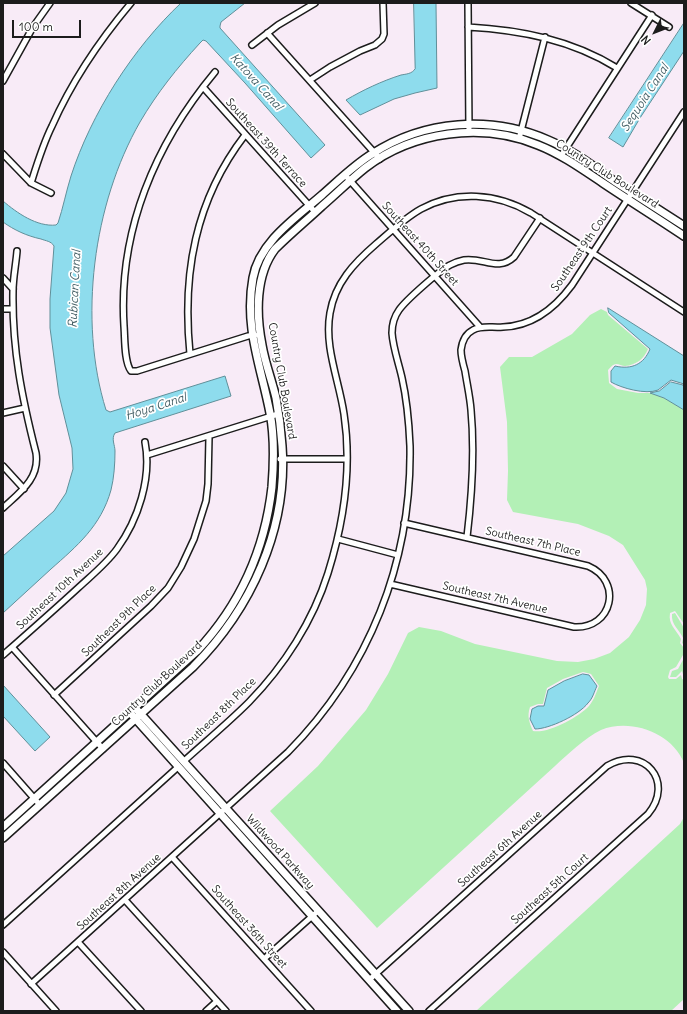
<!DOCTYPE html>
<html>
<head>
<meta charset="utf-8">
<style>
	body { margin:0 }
	#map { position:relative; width:687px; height:1014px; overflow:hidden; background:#f8ebf7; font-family:Delius,sans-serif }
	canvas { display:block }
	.frame { position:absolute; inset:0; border:4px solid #1c1c1c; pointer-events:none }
	.north { position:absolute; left:635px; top:12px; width:40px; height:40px; -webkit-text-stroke:3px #fff; paint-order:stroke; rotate:228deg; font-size:11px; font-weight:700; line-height:16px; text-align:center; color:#1c1c1c }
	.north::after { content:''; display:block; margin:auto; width:14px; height:18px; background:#1c1c1c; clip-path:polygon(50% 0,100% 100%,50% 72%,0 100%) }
	.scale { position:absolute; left:12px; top:20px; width:69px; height:18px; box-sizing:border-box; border:2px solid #1c1c1c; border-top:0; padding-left:5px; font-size:12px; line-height:14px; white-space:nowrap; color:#1c1c1c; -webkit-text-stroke:3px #fff; paint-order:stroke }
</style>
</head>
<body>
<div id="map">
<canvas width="687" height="1014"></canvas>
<div class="frame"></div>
<div class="north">N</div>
<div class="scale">100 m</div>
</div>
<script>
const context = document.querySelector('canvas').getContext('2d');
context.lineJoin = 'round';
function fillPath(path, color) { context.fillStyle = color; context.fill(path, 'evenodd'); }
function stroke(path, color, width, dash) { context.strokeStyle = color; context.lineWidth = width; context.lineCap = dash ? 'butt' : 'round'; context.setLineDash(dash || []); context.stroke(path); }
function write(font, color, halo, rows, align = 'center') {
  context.font = font + ' Delius,sans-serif'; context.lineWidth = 3.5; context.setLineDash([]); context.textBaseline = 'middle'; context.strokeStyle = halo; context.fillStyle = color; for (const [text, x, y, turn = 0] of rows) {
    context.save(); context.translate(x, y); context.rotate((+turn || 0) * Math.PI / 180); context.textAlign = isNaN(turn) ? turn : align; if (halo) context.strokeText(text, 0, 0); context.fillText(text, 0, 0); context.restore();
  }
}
fillPath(new Path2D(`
	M601 309 607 312 608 315 648 349C644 359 636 365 625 366 622 366 619 364 616 364 613 364 610 368 608 370L609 383 617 389 638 393H650L664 398 684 410V624L675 611 670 613C668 625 676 629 681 639L680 643 684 648 683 655 676 667 670 670 668 677 669 679H676L681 675 682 679 684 680V763C672 733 631 718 601 730 585 738 568 754 555 766L377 928 270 811 318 766 366 710 388 674 408 633 419 627 441 631 475 644 557 661 578 662 594 659 610 653 629 637 640 620 646 605 647 589 645 580 623 545 609 536 578 524 513 512 507 500 508 471 507 422 500 367 509 357H532L572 334 590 315ZM583 672 591 674 599 686C596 693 594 700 589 706 579 717 548 734 533 731 529 722 527 716 530 707L538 704H543L547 688 563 679Z
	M675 613 684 628V645L682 643 683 638C679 629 671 625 672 614Z
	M684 658V678L682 671 676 677H670L672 671 678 669Z
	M684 817V999L671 1011H476L680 824Z`), '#b3f0b6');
const water = new Path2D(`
	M181 3H245L221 22 220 26V28L325 145 311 158 245 83 206 41 203 40 200 43C177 68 157 93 140 122 93 204 78 320 106 410L110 412 225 376 231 396 115 433C111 439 115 445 115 451 115 464 114 478 111 490 101 526 77 546 51 569 35 584 19 598 3 613V556L54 511 66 493 73 469 72 448 59 395 50 328V299L54 246C51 241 46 241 41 239 27 236 14 230 3 222V201C17 213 37 227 56 225L58 223C63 208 66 192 71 176 91 114 133 48 181 3Z
	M414 3H436L437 88 415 93 394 99 360 115 346 100C363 90 382 81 401 75 406 74 412 74 415 69Z
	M684 23V51L640 118 623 147 609 138Z
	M608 308 684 356V384L671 380C667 383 662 387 658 390 646 395 621 388 611 382V371L615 366C632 370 644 364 650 349L609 313Z
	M671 382 683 385 684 388V410L664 398 650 393 659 391Z
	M583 674 589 675 597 686C594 692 593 698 588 703 579 715 549 729 535 729L530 719 532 709 538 706H544L548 690 564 681Z
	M3 685 50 737 35 751 3 716Z`);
fillPath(water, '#8edced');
stroke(water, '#608f99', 1);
const street = new Path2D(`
	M468 3 469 132
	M631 3 669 27
	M468 27C521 30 572 40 617 68
	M267 33 380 159
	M252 45 278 25 315 3
	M215 72C155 144 118 231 124 326 125 338 124 362 131 371H137L248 336 255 335
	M310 80 330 67 360 51 375 45 382 39 384 34 383 3
	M3 81 33 27 50 3
	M203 87 315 212
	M519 139 545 37
	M3 154 31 183 51 193
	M561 156 652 15
	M345 175 480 327
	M31 183C37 164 43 144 52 126 72 81 99 41 131 3
	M3 278 13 289
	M3 309H13
	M190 354C182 274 195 200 245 135
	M3 413 25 408
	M147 455 278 414
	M280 459H347
	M3 466 24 489
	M3 508C19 493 40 479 36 453 22 398 12 349 13 291 13 278 16 264 17 251
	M467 537C472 495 475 453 471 410 470 397 467 384 465 371 463 364 461 357 461 350 462 342 465 334 473 330 482 325 492 328 503 327 533 326 555 308 572 285L684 112
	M338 539 398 555
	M390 584 574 627C613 629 623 581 588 566L404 523
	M12 647 103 749
	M3 655C28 633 53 611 78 588 92 575 106 564 117 549 138 520 152 478 145 442
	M54 695 151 606 168 588 181 567 194 539 206 501 208 484 209 437
	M184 761C205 742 228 723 249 702 284 666 313 621 328 573 344 522 352 467 344 414 339 380 324 347 330 313 335 283 354 263 376 244 390 232 405 218 421 209 456 190 497 193 531 213L684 312
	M3 763 40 805
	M172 857 311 1011
	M125 900 226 1011
	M3 925 178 767
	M78 942 141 1011
	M3 952 56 1011
	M264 959 318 911
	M369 980 607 766C644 744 675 782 648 814L429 1011
	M31 984 288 752C369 670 412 562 410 446 409 423 407 400 402 378 399 364 393 348 392 333 392 325 394 317 399 310 406 300 439 271 450 265 454 263 459 261 464 260 483 257 498 272 514 257L540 218
	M206 1011 217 1001`);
const secondary = new Path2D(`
	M138 711 409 1011
	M133 716 397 1011
	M3 827 197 651C240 605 265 549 272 487 274 462 275 438 270 413 261 366 244 327 253 278 259 242 297 217 322 195 338 181 354 165 372 154 424 120 491 115 548 140 572 150 593 166 614 181 637 196 661 211 684 226
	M3 838 193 667C251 609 288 529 282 446 281 430 279 414 276 398 272 381 265 363 262 345 256 315 255 275 275 249 290 234 307 220 322 206 336 194 350 180 365 168 413 131 482 122 538 145 561 154 582 169 603 183 630 201 657 218 684 236`);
stroke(street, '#1c1c1c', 8);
stroke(secondary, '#1c1c1c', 10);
stroke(street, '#fff', 5);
stroke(secondary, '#fff', 7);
write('11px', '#1c1c1c', '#fff', [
	["Southeast 39th Terrace",266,143,48],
	["Country Club Boulevard",607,174,32],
	["Southeast 40th Street",420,244,48],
	["Southeast 9th Court",582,249,-56],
	["Country Club Boulevard",282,381,80],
	["Southeast 7th Place",533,542,13],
	["Southeast 10th Avenue",60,589,-43],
	["Southeast 7th Avenue",495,598,13],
	["Southeast 9th Place",119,621,-44],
	["Country Club Boulevard",157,684,-43],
	["Southeast 8th Place",219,714,-44],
	["Southeast 6th Avenue",500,849,-42],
	["Wildwood Parkway",280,852,48],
	["Southeast 5th Court",550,889,-42],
	["Southeast 8th Avenue",119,892,-42],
	["Southeast 36th Street",249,927,48]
]);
write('italic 12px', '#445f65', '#fff', [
	["Katova Canal",256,82,48],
	["Sequoia Canal",645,98,-57],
	["Rubican Canal",75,289,-87],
	["Hoya Canal",156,407,-18]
]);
</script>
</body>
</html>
